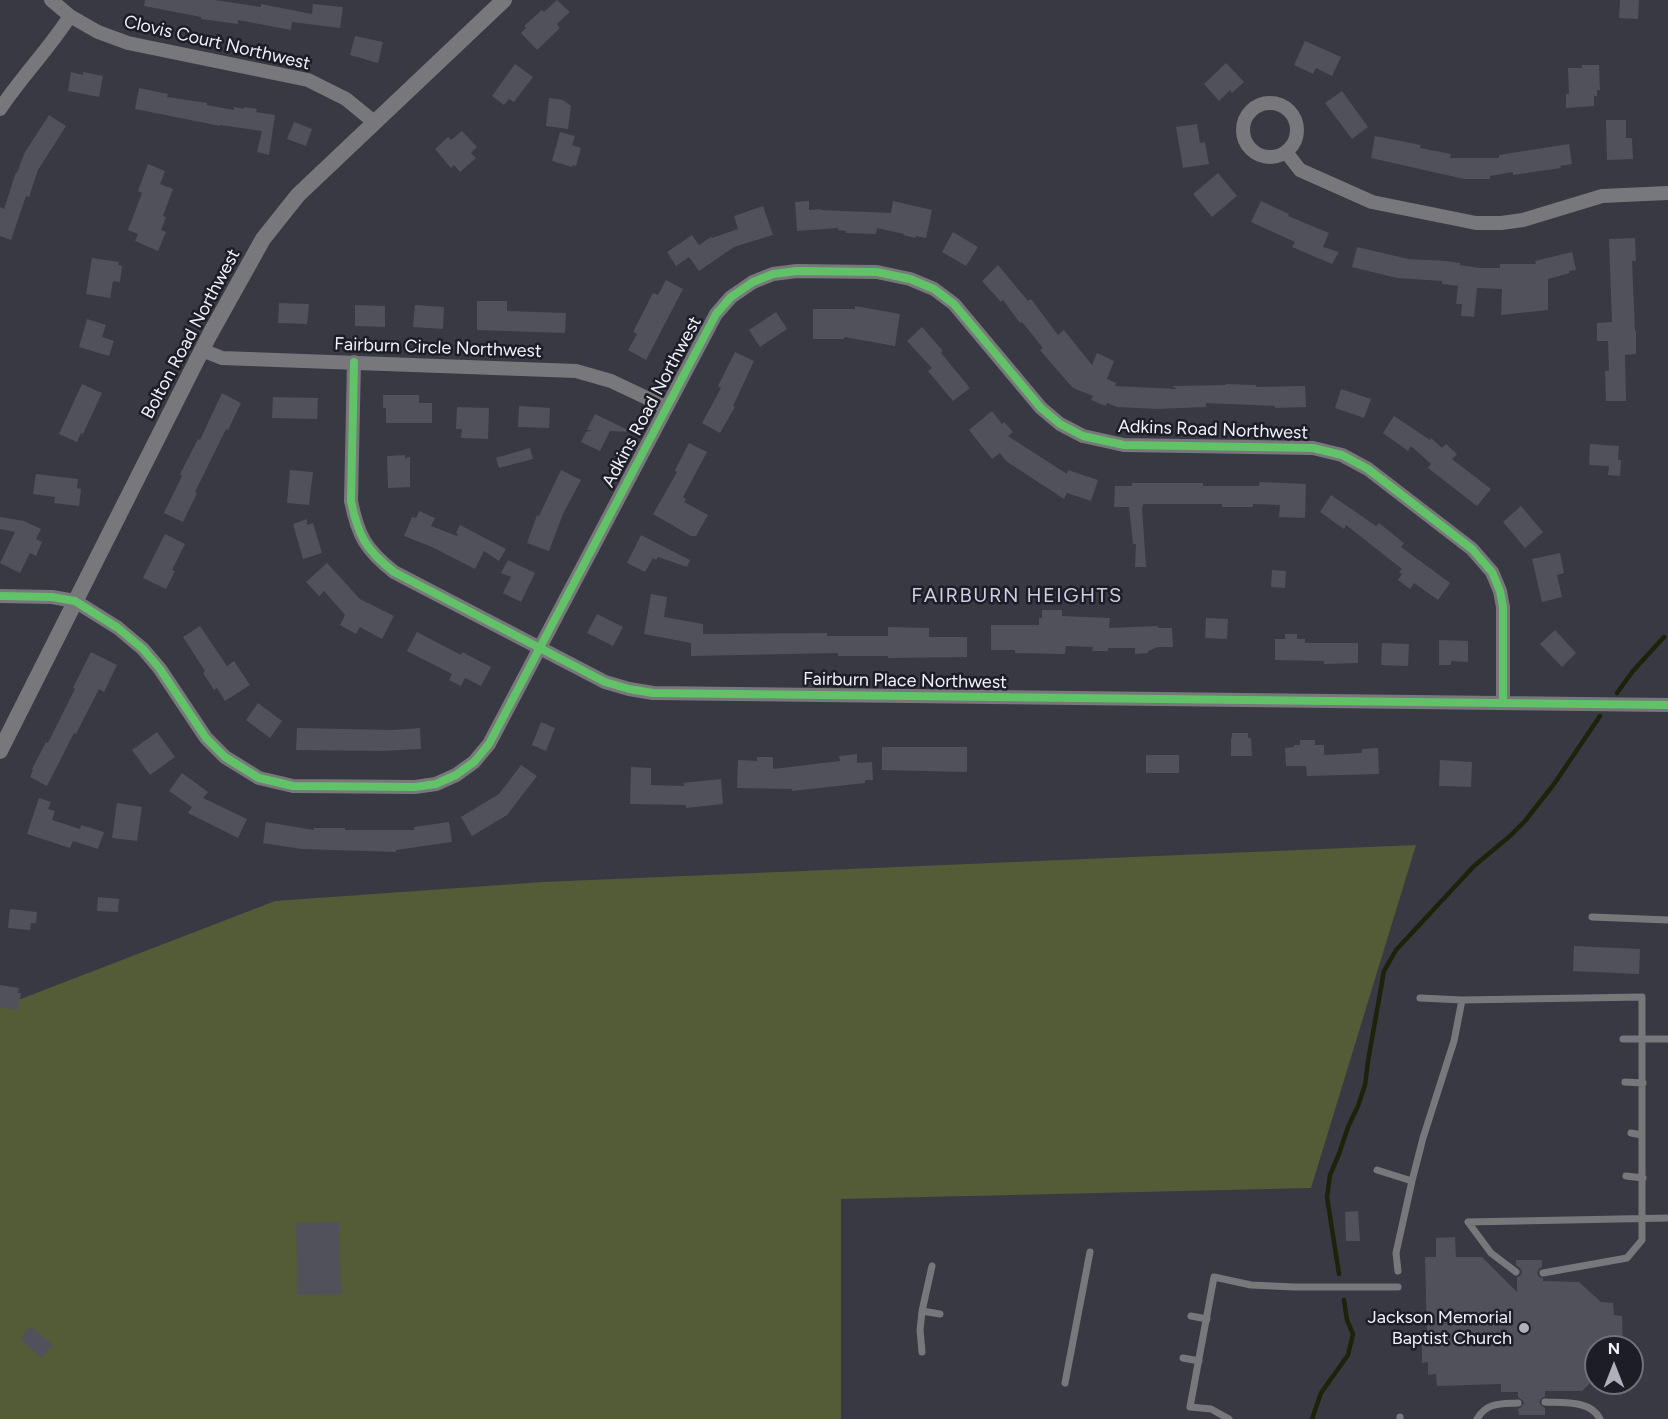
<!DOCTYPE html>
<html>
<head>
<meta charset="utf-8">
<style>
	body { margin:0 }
	#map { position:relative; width:1668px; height:1419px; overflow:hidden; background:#393944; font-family:Figtree,sans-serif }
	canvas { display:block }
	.north { position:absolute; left:1584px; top:1335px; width:60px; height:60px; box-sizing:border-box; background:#1d1d26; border:2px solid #71717c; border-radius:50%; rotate:0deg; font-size:16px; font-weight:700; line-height:24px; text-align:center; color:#f0f0fd }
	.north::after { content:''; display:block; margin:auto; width:21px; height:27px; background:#b0b0bc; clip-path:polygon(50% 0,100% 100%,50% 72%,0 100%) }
</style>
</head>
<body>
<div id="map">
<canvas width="1668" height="1419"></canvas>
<div class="north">N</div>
</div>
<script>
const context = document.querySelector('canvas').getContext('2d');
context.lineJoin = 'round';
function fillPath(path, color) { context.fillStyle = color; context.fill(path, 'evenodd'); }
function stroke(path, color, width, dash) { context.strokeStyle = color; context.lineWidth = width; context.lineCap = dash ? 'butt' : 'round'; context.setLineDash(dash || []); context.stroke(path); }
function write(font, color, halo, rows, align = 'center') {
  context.font = font + ' Figtree,sans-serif'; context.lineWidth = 5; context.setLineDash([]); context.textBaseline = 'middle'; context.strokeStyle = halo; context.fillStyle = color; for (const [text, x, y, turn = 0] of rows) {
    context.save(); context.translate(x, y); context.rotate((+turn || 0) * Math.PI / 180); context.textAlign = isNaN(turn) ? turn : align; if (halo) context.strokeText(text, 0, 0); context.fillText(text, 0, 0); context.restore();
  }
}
fillPath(new Path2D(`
	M1416 845 1311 1188 841 1199V1419H0V1007L275 901 543 882Z`), '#535b37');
stroke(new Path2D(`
	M1617 693 1633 671 1664 637
	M1339 1274 1327 1197 1330 1175 1339 1154 1348 1127 1358 1106 1365 1085 1368 1061 1384 971 1396 950 1474 866 1510 836 1525 821 1554 784 1600 716
	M1312 1419 1321 1393 1348 1355 1353 1334 1347 1320 1344 1300`), '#1e220a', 4.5);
fillPath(new Path2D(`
	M145 0H215L261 7V4L312 14 313 4 343 7 340 28 292 22 291 30 238 20V24L201 19V17L144 6Z
	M557 0 570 12 557 24 560 28 537 50 521 33 526 28 524 26 542 10 544 12Z
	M1620 0H1639L1638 19 1619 18Z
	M355 36 383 42 378 63 350 55Z
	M1305 41 1341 57 1332 76 1316 68 1313 74 1294 65Z
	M1226 63 1244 82 1232 93 1230 90 1219 101 1204 84Z
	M515 64 533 77 514 102 509 99 504 105 492 96Z
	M1582 65H1599L1600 90H1597V96H1594V106L1566 108V94H1569L1568 68H1582Z
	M71 72 83 75V72L103 76 99 97 68 91Z
	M139 88 168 94 167 97 207 103V105L234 110V107L244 109V107L257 109 256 112 275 115 269 155 257 152 262 131 220 125V126L135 109Z
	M1342 91 1368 127 1352 139 1325 103Z
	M549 98 563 100 571 106 568 129 546 126Z
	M49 115 66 126 38 170 29 197 26 196 11 240 0 236V207L4 209 16 172 17 173 25 152Z
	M1606 120H1626V138H1632L1633 159 1607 160Z
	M294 122 312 129 306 146 287 139Z
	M1197 124 1200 143 1205 142 1209 164 1183 168 1176 127Z
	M462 131 477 147 471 153 476 158 460 172 454 165 451 168 435 149 448 137 451 140Z
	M560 132 575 136 572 145 581 148 576 166 573 165 572 167 552 161Z
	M1375 136 1421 145 1420 148 1451 154 1450 158H1499V155L1569 144 1572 164 1560 166 1561 168 1540 171 1513 175V172L1490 176V179H1464L1371 158Z
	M148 164 165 171 160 184 173 189 163 216 166 217 161 230 166 232 158 251 135 241 138 234 128 230 142 193 138 191Z
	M1218 173 1237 196 1212 217 1193 194Z
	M809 201V210L821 209V210L891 213 893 201 932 210 926 238 916 236 915 238 903 235 904 234 877 228 876 234 846 233V231L838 230V228L797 231 795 202Z
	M1261 201 1289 214 1288 216 1329 233 1323 247 1339 252 1332 264 1292 247 1295 242 1251 222Z
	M763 206 773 235 734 247 699 271 689 257 676 266 667 252 692 235 699 245 711 237 712 238 738 229 734 216Z
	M953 232 978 247 966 266 942 252Z
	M1635 238 1636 261H1632L1635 331H1636V354L1625 355 1626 401H1606L1605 371H1609L1608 341H1597V323L1612 322 1609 239Z
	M1357 247 1408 259 1446 261 1460 263V265L1480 268H1500V264H1536L1535 261 1572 252 1576 270 1569 271 1570 273 1548 279V310L1501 315 1502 289 1477 288 1474 317 1461 316 1462 304H1456L1458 286 1442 284V281L1397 278 1352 267Z
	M92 258 119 262 118 265 122 266 120 282 113 281 110 298 86 294Z
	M998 265 1028 301 1031 299 1058 335 1064 330 1092 365 1097 353 1114 361 1107 379 1116 383 1115 386 1177 389 1172 386 1226 385V384L1256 385V387L1305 386 1306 407 1275 408V406L1206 403V407L1158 409 1117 407 1107 403 1106 406 1091 400 1093 396 1073 388 1057 370 1040 350 1043 348 1022 322 1020 323 1003 300 1001 302 982 281Z
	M666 280 683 289 646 360 628 350 637 334 633 332 653 293 658 295Z
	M477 301H507V311L566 313 565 333 477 330Z
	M279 303 309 304 307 324 278 323Z
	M355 305 385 306V327L355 326Z
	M415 305 444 307 443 329 413 327Z
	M855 306 900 314 895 346 844 337V339H813V309H855Z
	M776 312 787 329 760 347 749 330Z
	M87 319 106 325 102 337 114 341 109 356 79 347Z
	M922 327 943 351 941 353 970 388 953 401 928 371 932 368 907 341Z
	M735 352 754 361 733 406 735 407 720 433 702 423 721 388 718 386Z
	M82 384 102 393 83 434 81 433 77 442 59 434Z
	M1341 389 1371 399 1364 418 1335 408Z
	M222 393 241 403 228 430 226 429 195 492 197 493 183 522 164 513 182 476 180 474 198 439 200 440Z
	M383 395H419V403H432V423H386V408H383Z
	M273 397 318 398 317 419 272 418Z
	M519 406 550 408 549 428 518 427Z
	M457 407 489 408 488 439 461 438 462 429H456Z
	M992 411 1002 424 1004 422 1013 432 1008 436 1067 474 1068 470 1098 480 1091 501 1067 493 1064 499 1006 461 1000 453 992 459 969 430Z
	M595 414 632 432 610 431 600 451 581 442 586 432 592 430H587Z
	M1394 416 1430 440 1431 438 1442 448 1446 444 1457 454 1452 459 1491 489 1477 506 1428 468 1431 464 1411 446 1408 451 1383 433Z
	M689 443 707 452 683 497 686 499 684 502 708 515 696 536H691L653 514 677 472 675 470Z
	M1590 444 1619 446 1618 460H1621L1620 476 1608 475 1609 466 1589 465Z
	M530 448 533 459 499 468 496 458Z
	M405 455V458L410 457V487L388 488 387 456Z
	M290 470 313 472 309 505 287 503Z
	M561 470 581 480 563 514 549 551 527 543 537 515 539 516Z
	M36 474 78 479 77 488 81 489 79 506 54 503 55 497 33 494Z
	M1260 482 1306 484 1305 518 1279 517 1280 505 1253 504V507H1222V504H1143V507H1142L1146 567H1135L1136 544H1133L1129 507H1114L1115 486H1132V483H1203V486H1259Z
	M1331 495 1376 526 1379 523 1404 543 1401 547 1450 583 1438 600 1414 583 1410 589 1398 580 1402 574 1399 572 1402 569 1346 525 1344 529 1320 512Z
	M1521 506 1543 532 1525 548 1503 522Z
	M419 511 435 518 431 526 457 536 458 534 456 533 460 525 506 549 499 561 484 551 475 569 432 547 404 536 412 517 416 518Z
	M0 517 24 521 41 529 36 539 42 542 36 556 30 553 20 573 0 563 15 532 0 529Z
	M307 519V525L313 523 322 553 303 559 293 524Z
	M165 534 185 544 172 570 175 571 166 589 143 578Z
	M641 535 690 560 687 567 658 557 656 560 653 558 645 572 627 563Z
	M1560 553 1564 573 1557 575 1562 597 1542 602 1532 559Z
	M508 560 535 573 521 602 503 593 511 577 501 573Z
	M327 563 360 599 394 616 382 639 360 627 356 634 340 625 345 615 324 591 319 596 306 582Z
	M1272 570 1286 571 1285 588 1271 587Z
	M651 594 667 597 664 617 703 624V634L827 633V636H888V627L929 628V637H967V657L888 658V656H838V653L691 656V643L644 634Z
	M1042 610H1062V616L1110 618 1109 628 1158 626V628H1172L1173 647H1158L1148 651V653L1135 654V648H1108V651H1092L1093 647 1066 646 1065 654 1015 653V650H991V625H1039V618H1042Z
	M597 614 623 627 613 646 587 633Z
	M1206 618 1228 619 1227 639 1205 638Z
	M200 626 227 666 234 661 250 685 225 701 217 688 214 690 203 673 205 671 183 637Z
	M1555 630 1576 653 1562 667 1540 644Z
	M417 632 461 655 462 652 491 667 481 686 465 678 461 686 449 680 452 674 407 651Z
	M1285 634H1297V639H1305V643H1358V663L1324 664V661L1275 660V639H1285Z
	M1439 640 1468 641V662L1451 661V665H1439Z
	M1382 643 1409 644 1408 666 1381 665Z
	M91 652 117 665 104 692 99 689 76 734 74 733 47 786 30 777 33 770 32 769 46 742 48 743 75 689 73 688Z
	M258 703 282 721 270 738 246 720Z
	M541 722 555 728 546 751 532 745Z
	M297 728 393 730 420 728 421 749 381 751 296 750Z
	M157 732 175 757 150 775 132 750Z
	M1232 733H1248V738H1251L1252 756H1231V738H1232Z
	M1300 740H1315V745H1324V755L1362 753V749L1378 748 1379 774 1307 776 1306 766H1286L1285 748 1294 747V745H1300Z
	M882 747H967V772L882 770Z
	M857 754V763L872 762 873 780H865V783L792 791V789L737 788 738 760 757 761V757H773V769L840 761 839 756Z
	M1146 755H1179V773H1146Z
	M1440 760 1472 762 1471 787 1439 786Z
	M521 765 537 776 507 815 472 836 461 817 499 794Z
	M631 767 651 768V785L684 786 683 783 721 779 723 804 686 808V805L630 804Z
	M182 773 208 792 203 798 247 819 238 838 188 813 192 807 169 791Z
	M39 798 51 802 48 809 55 811 52 820 80 829 81 825 104 832 98 849 73 841 70 848 27 834Z
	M117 803 142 807 137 841 112 838Z
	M266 822 314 830V828H345V830H414V827L449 822 452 842 396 850V852L302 849 263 843Z
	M98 897 119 899 118 912 97 911Z
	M10 909 37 912 36 923H31L30 930 8 928Z
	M1574 946 1640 949 1639 974 1573 971Z
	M0 985 19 988 18 993H21L18 1010 0 1007Z
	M1358 1211 1360 1241H1346L1345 1212Z
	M339 1222 341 1294 298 1295 296 1223Z
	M1455 1237 1456 1257H1482L1517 1292V1277L1520 1276 1522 1272 1520 1268 1516 1265V1260H1542V1267L1539 1269 1537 1273 1539 1277 1543 1278V1281L1579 1282 1601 1302 1613 1303 1614 1315 1622 1316 1623 1347H1596V1377L1582 1391H1545V1396L1541 1399 1539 1402 1542 1406 1545 1408V1415H1519L1518 1409 1521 1407 1524 1403 1522 1400 1518 1397V1392H1501V1384L1437 1386 1436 1374 1428 1375V1362L1422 1363V1340L1427 1339 1425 1257H1436V1238Z
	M30 1326 53 1345 42 1358 20 1339Z`), '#51515b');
stroke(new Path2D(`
	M1592 917 1668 920
	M1420 998 1462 1000 1642 997V1240L1627 1258 1543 1273
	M1623 1039H1668
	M1625 1082 1643 1083
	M1631 1133 1642 1135
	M1377 1170 1412 1181
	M1626 1176 1643 1178
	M1468 1222 1668 1218
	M1468 1222 1491 1253 1516 1272
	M1398 1271 1396 1253 1412 1181 1423 1138 1454 1041 1462 1000
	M922 1311 940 1314
	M1191 1316 1207 1319
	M922 1352 920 1330 922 1311 932 1266
	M1183 1358 1199 1361
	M1065 1383 1090 1252
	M1545 1402C1563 1403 1591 1400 1600 1419
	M1400 1417V1419
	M1229 1419 1211 1409 1190 1407 1214 1277 1251 1285 1294 1287H1398
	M1477 1419C1487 1402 1501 1404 1518 1403`), '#77777c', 7);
stroke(new Path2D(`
	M51 0 70 16 98 32 128 43 308 80 346 99 374 122
	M1243 130a27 27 0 1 1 54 0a27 27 0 1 1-54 0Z
	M0 109C22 76 49 49 70 16
	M1286 152 1300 170 1372 202 1476 223H1501L1523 220 1602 196 1668 193
	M202 350 222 358 576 371 611 381 666 407
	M354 362 351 501C358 536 366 550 394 572L605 682 629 689 653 693 1668 705
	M0 596 52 597 75 601 118 628 143 649 160 669 206 738 225 757 259 778 293 786 415 787 436 784 456 775 474 762 489 744 716 314 731 297 753 282 773 274 797 271 877 272 910 279 934 289 954 304 1041 408 1060 424 1083 436 1124 445 1313 448 1342 455 1368 469 1472 549 1492 572 1500 591 1503 607V703`), '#77777c', 14);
stroke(new Path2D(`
	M0 751 210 334 263 239 298 195 504 0`), '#77777c', 16);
stroke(new Path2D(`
	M354 362 351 501C358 536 366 550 394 572L605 682 629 689 653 693 1668 705
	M0 596 52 597 75 601 118 628 143 649 160 669 206 738 225 757 259 778 293 786 415 787 436 784 456 775 474 762 489 744 716 314 731 297 753 282 773 274 797 271 877 272 910 279 934 289 954 304 1041 408 1060 424 1083 436 1124 445 1313 448 1342 455 1368 469 1472 549 1492 572 1500 591 1503 607V703`), '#61c268', 8);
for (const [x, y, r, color] of [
	[1524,1328,6,"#b0b0bc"]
]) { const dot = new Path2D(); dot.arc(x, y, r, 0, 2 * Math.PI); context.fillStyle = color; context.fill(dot); stroke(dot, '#1d1d26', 2); }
write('18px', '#f0f0fd', '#1d1d26', [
	["Clovis Court Northwest",217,43,13],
	["Bolton Road Northwest",191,334,-62],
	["Fairburn Circle Northwest",438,348,2],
	["Adkins Road Northwest",652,402,-62],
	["Adkins Road Northwest",1213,430,2],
	["Fairburn Place Northwest",905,681,1]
]);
write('18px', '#f0f0fd', '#1d1d26', [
	["Jackson Memorial",1512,1318],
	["Baptist Church",1512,1339]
], 'right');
context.letterSpacing = '1.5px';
write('20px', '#cdcde6', '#1d1d26', [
	["FAIRBURN HEIGHTS",1017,596]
]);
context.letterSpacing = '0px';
</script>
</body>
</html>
